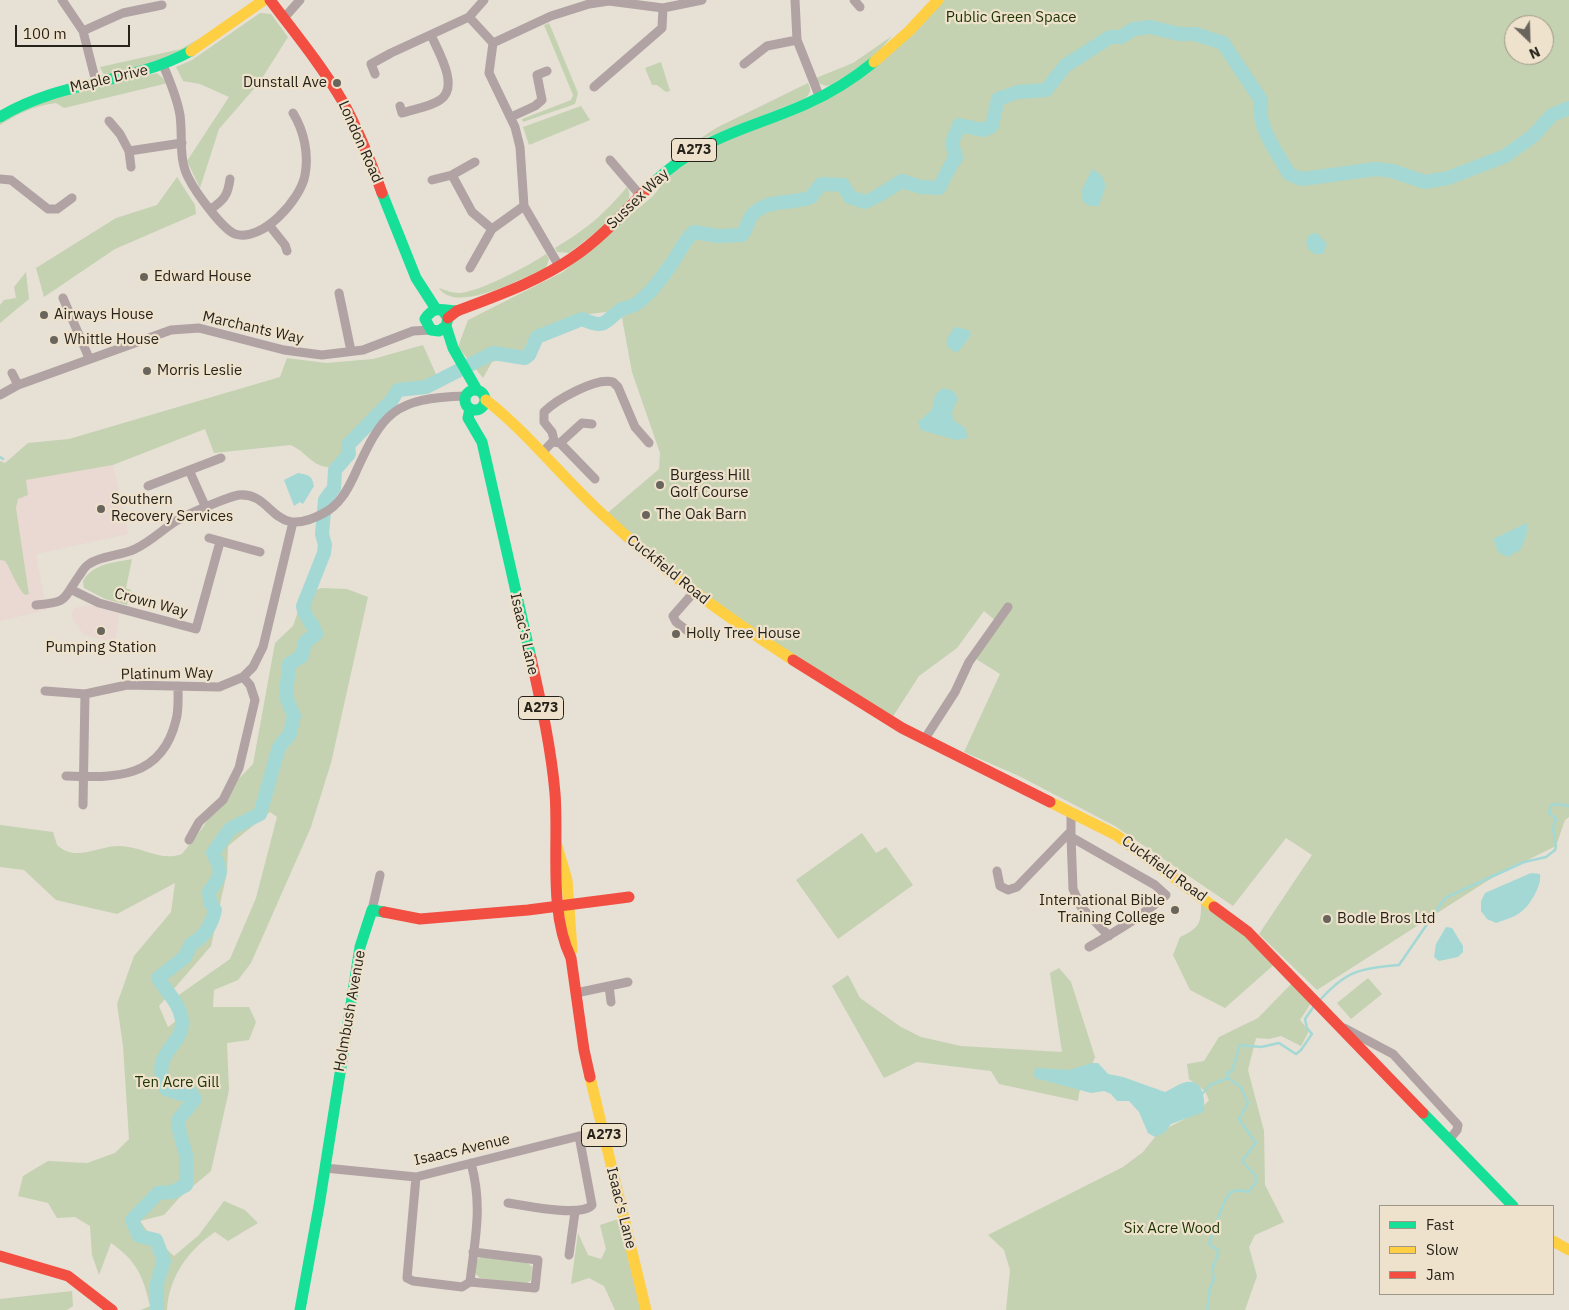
<!DOCTYPE html>
<html>
<head>
<meta charset="utf-8">
<style>
	body { margin:0 }
	#map { position:relative; width:1569px; height:1310px; overflow:hidden; background:#e6e0d5; font-family:"IBM Plex Sans",sans-serif }
	canvas { display:block }
	.legend { position:absolute; left:1379px; top:1205px; width:175px; height:90px; box-sizing:border-box; background:#eee2cd; border:1px solid #9e9686; margin:0; padding:6px 9px; list-style:none; font-size:15px; color:#27231b }
	.legend li { display:flex; align-items:center; gap:10px; height:25px }
	.legend b { width:25px; border:1px solid #9e9686 }
	.north { position:absolute; left:1504px; top:15px; width:50px; height:50px; box-sizing:border-box; background:#eee2cd; border:1px solid #9e9686; border-radius:50%; rotate:156deg; font-size:14px; font-weight:700; line-height:20px; text-align:center; color:#27231b }
	.north::after { content:''; display:block; margin:auto; width:18px; height:22px; background:#6a655c; clip-path:polygon(50% 0,100% 100%,50% 72%,0 100%) }
	.scale { position:absolute; left:15px; top:25px; width:115px; height:22px; box-sizing:border-box; border:2px solid #27231b; border-top:0; padding-left:6px; font-size:15px; line-height:18px; white-space:nowrap; color:#27231b; -webkit-text-stroke:4px #eee2cd; paint-order:stroke }
</style>
</head>
<body>
<div id="map">
<canvas width="1569" height="1310"></canvas>
<ul class="legend">
<li><b style="height:6px;background:#16e098"></b>Fast</li>
<li><b style="height:6px;background:#ffcf43"></b>Slow</li>
<li><b style="height:6px;background:#f24e42"></b>Jam</li>
</ul>
<div class="north">N</div>
<div class="scale">100 m</div>
</div>
<script>
const context = document.querySelector('canvas').getContext('2d');
context.lineJoin = 'round';
function fillPath(path, color) { context.fillStyle = color; context.fill(path, 'evenodd'); }
function stroke(path, color, width, dash) { context.strokeStyle = color; context.lineWidth = width; context.lineCap = dash ? 'butt' : 'round'; context.setLineDash(dash || []); context.stroke(path); }
function write(font, color, halo, rows, align = 'center') {
  context.font = font + ' "IBM Plex Sans",sans-serif'; context.lineWidth = 4.5; context.setLineDash([]); context.textBaseline = 'middle'; context.strokeStyle = halo; context.fillStyle = color; for (const [text, x, y, turn = 0] of rows) {
    context.save(); context.translate(x, y); context.rotate((+turn || 0) * Math.PI / 180); context.textAlign = isNaN(turn) ? turn : align; if (halo) context.strokeText(text, 0, 0); context.fillText(text, 0, 0); context.restore();
  }
}
fillPath(new Path2D(`
	M113 465 128 534 36 554 46 610 0 621V560L5 561 16 577 22 592 29 589 16 508V502L23 496 25 480Z
	M91 605 119 614 116 638 106 640 84 635 71 616 74 608Z`), '#ead8d3');
fillPath(new Path2D(`
	M944 0H1569V817L1565 820 1556 846 1495 876 1317 990 1259 934 1312 855 1286 838 1233 906 1115 826 1019 776 964 752 1000 674 973 657 997 622 984 611 957 648 919 676 890 721 799 665 604 516 659 469 660 453 632 372 622 318 634 303 625 310 589 314 530 339 523 353 492 362 483 378 458 347 468 320 563 272 653 196 683 159 829 96ZM1514 25H1544V55H1514Z
	M260 13 271 14 288 37 259 83 219 129 200 188 187 161 229 97 200 84 183 81 176 67 192 60Z
	M549 23 578 93 575 104 523 122 522 119 571 100 573 95 544 25Z
	M892 36 874 57 832 85 826 86 818 83 816 78 853 63Z
	M200 38C171 60 140 68 104 75L100 67 181 49Z
	M661 62 670 91 666 92 657 85H652L645 68Z
	M157 73 168 83 64 108 56 103C34 106 19 113 0 125V121L44 99Z
	M808 83C812 91 810 94 804 99L695 142 716 128Z
	M581 106 590 120 529 145 523 127Z
	M177 177 195 205 196 214 115 249 44 297 36 268 116 218 157 205Z
	M627 187C629 190 630 194 629 198 622 214 583 242 569 253L557 252 555 248C588 228 602 216 627 187Z
	M546 254 549 259 546 268C524 277 456 315 439 288 445 290 452 293 458 293 475 294 531 265 546 254Z
	M26 272 29 299 0 323V305L4 300 16 298 14 287Z
	M423 345 439 381 398 388 386 407 358 436 331 472 329 467C312 467 305 450 290 445L214 453 205 429 113 465 26 480 28 495 18 499 16 508 29 594 25 595C18 589 11 570 5 561L0 560V461L5 463 28 443 69 439 280 377 287 358 326 363 373 359Z
	M132 559 126 588 131 590 127 605 105 599 84 588 83 581C94 563 113 563 132 559Z
	M321 588 347 589 368 597 331 763 311 827 251 963 238 980 214 990 213 1007H249L256 1022 249 1040 227 1043 229 1090 211 1171 179 1198 164 1215 140 1221 148 1232 174 1256 199 1235 224 1201 245 1210 258 1223 228 1241 215 1232C188 1250 169 1277 167 1310H141L150 1306C143 1276 137 1261 111 1243L99 1275 92 1255 90 1226 75 1217 57 1218 48 1203 18 1196 23 1176 48 1161 87 1163 115 1153 129 1139 123 1046 117 1004 134 956 171 912 175 883 117 914 56 900 24 870 0 867V825L53 832 57 845C76 863 99 845 121 846 143 847 161 862 182 854L203 827 224 794 253 764 275 643 293 626 302 600 307 594ZM270 812 277 817 256 898 230 959 176 997 180 1018 168 1027 159 1006 211 946 227 872 228 846Z
	M862 833 876 853 886 847 913 885 838 939 796 880Z
	M1201 896 1277 962 1225 1008 1190 990 1173 955 1180 937C1203 927 1201 920 1201 896Z
	M1059 968 1071 982 1095 1057C1089 1073 1079 1084 1078 1101L999 1084 991 1071 917 1062 884 1078 832 986 848 975 860 998 901 1027 921 1037 961 1046 1062 1052 1050 973Z
	M1368 978 1382 994 1351 1019 1337 1003Z
	M1295 980 1313 1000 1300 1020 1309 1031 1301 1046 1281 1036 1269 1039 1256 1038 1248 1070 1264 1131 1265 1185 1284 1222 1255 1235 1249 1247 1257 1276 1245 1310H1006L1010 1270 1004 1250 988 1235 1123 1167 1143 1152 1159 1132 1197 1113 1209 1100 1205 1091 1189 1079 1187 1064 1204 1061 1219 1037 1258 1018Z
	M624 1217 646 1310H615L604 1286 589 1278 571 1284 578 1233 588 1255 601 1259 606 1249 600 1225Z
	M481 1257 527 1262 532 1267 531 1280 526 1284 480 1278 475 1273V1261Z
	M72 1291 73 1306 67 1310H0V1299Z`), '#c4d2b1');
fillPath(new Path2D(`
	M1092 169 1101 175 1106 185 1099 206H1090L1083 202 1081 192Z
	M1317 233 1327 244 1323 254H1315L1308 249 1306 242 1309 235Z
	M955 327 969 330 971 335 958 352C940 348 947 337 955 327Z
	M943 388 953 391 958 398 952 412 953 420 965 428 968 438 956 440 921 430 918 422 932 410 935 395Z
	M298 473C308 475 312 475 314 486L303 504 300 502 294 506 284 480Z
	M1527 523V532L1521 549 1508 557 1499 553 1493 539Z
	M1531 873 1540 874C1542 886 1529 908 1518 914 1512 918 1503 920 1496 923L1487 919 1481 911V901L1485 893Z
	M1446 927 1452 928 1463 946V952L1458 957 1439 961 1434 957 1436 944Z
	M1092 1063H1098L1108 1074 1123 1077 1165 1092C1172 1089 1180 1083 1187 1082 1204 1079 1205 1101 1204 1112L1171 1124 1164 1133 1155 1137 1148 1133 1139 1112 1129 1101H1117L1111 1094 1104 1091 1091 1093 1035 1078 1034 1072 1036 1068 1069 1070Z`), '#a3d8d5');
stroke(new Path2D(`
	M0 457 3 459
	M1320 1000C1347 970 1359 969 1399 965L1445 898 1524 862 1546 857 1555 850 1556 846 1553 829 1556 819 1549 813 1551 806 1554 804 1569 806
	M1203 1093 1210 1085 1228 1078
	M1207 1310 1210 1288 1214 1279 1212 1270 1219 1251 1209 1244 1224 1202 1231 1192 1241 1190 1248 1192 1256 1182V1176L1242 1161 1256 1143 1239 1119 1248 1103 1241 1087 1228 1078 1227 1073 1232 1071 1240 1045 1261 1047 1279 1043 1296 1054 1301 1050 1312 1034 1307 1028 1305 1019 1314 1006`), '#a3d8d5', 2.5);
stroke(new Path2D(`
	M157 1310V1283L164 1261 156 1240 139 1236 132 1220 158 1193 173 1192 186 1185V1155L178 1126 179 1119 195 1099 191 1093 181 1094 166 1089C149 1052 183 1047 182 1022 181 1005 167 992 158 978L185 957 191 944C204 938 212 924 215 910L210 902 209 892C221 874 224 874 213 853L230 829 260 814 279 747 290 734 294 716 286 696 289 664 302 656 305 642 316 634C314 623 304 618 303 606L324 553 325 545 322 534 325 500 334 488 335 470 349 454 348 445 392 400 398 390 426 387 493 353 525 358 529 355 537 337 582 319C608 330 603 321 622 309 626 307 632 307 636 304 651 294 664 275 674 260 681 250 684 240 694 232L718 236 742 235C748 228 747 220 753 214 769 198 792 205 811 197L821 184 843 185 850 197 865 202 876 197 902 181 921 187 939 188C945 178 948 167 956 158L952 143 959 125 983 130 992 126 998 99 1018 92 1046 90 1065 66 1110 37H1121L1134 29 1150 27 1179 34H1195L1223 43 1261 100C1256 126 1277 152 1289 174L1302 179 1376 169 1392 171 1425 182 1448 178 1505 156 1533 136 1552 115 1569 108`), '#a3d8d5', 14);
stroke(new Path2D(`
	M62 0 83 31 96 82
	M795 0 797 40 820 98
	M854 0 860 7
	M469 17 493 43
	M284 18 300 0
	M83 31 123 13 162 5
	M744 64 767 46 797 40
	M163 65C170 81 177 98 180 115 183 136 178 160 189 179 195 191 222 229 235 234 262 243 301 199 305 175 309 154 304 131 293 113
	M375 74 371 64 391 53 469 17 484 0
	M594 87 662 28 663 8
	M400 106 402 113C414 109 430 107 440 100 460 87 438 51 431 35
	M511 117 535 106 542 100 537 75 547 71
	M109 121 120 134 129 151
	M610 160 640 195
	M131 167 129 151 182 143
	M452 175 472 212 492 229
	M0 179 11 180 48 209H57L72 198
	M432 180 452 175 475 162
	M211 209C224 200 228 195 230 179
	M269 225 285 245 287 251
	M559 266 524 206 520 147 515 127 489 73 493 43 551 16 589 4 609 1 663 8 702 0
	M470 268 492 229 524 206
	M339 293 351 351
	M63 298 89 358
	M12 373 18 385
	M0 395 18 385 171 330 199 328 284 350 322 355 363 350 413 331 431 330
	M553 442 560 443 595 479
	M560 443 582 423 592 424
	M542 453 554 440 552 432 544 422V412C556 400 596 377 613 382L618 387 635 427 649 443
	M189 470 206 508
	M148 486 221 458
	M209 538 260 552
	M72 590 99 603 196 629 220 542
	M36 605C69 602 62 600 79 576 82 572 84 567 89 564 103 555 121 556 135 549 150 542 162 530 176 521 186 515 227 497 239 495 275 492 271 542 324 513 339 505 347 491 354 476 383 412 393 398 466 396
	M689 632 676 622 673 616 694 592
	M45 691 85 694 127 685 219 687 243 677 253 667 263 647 293 522
	M924 740 955 692 969 662 1008 607
	M66 776C115 778 162 779 176 720 179 710 178 697 178 686
	M83 805 85 694
	M1071 813V837
	M189 840 199 822 223 800 239 768 255 700 250 685 243 677
	M997 871 1000 886 1008 890 1017 887 1069 833
	M372 910 380 875
	M1089 947C1117 931 1142 916 1166 895L1155 885 1071 837 1073 889 1081 907 1109 936
	M609 986 611 1002
	M576 993 628 982
	M1344 1028 1393 1054 1458 1125 1457 1130 1449 1140
	M325 1168 416 1177 603 1130
	M416 1177 407 1278 413 1281 462 1287 470 1282C475 1238 483 1207 471 1163
	M508 1203C524 1205 581 1218 592 1205L579 1136
	M569 1255 575 1212
	M470 1282 535 1288 538 1260 473 1252`), '#b1a2a3', 9);
stroke(new Path2D(`
	M0 117C60 80 129 85 191 51
	M651 185C703 135 745 131 806 104 831 93 853 79 874 62
	M382 193 416 278 436 309
	M442 310 448 318 446 326 439 331 431 330 425 319C434 305 442 310 457 311
	M446 326 453 348 477 390
	M465 400a10 10 0 1 1 20 0a10 10 0 1 1-20 0Z
	M470 409 468 418 482 442 531 658
	M1423 1113 1513 1206
	M300 1310 319 1206 360 947 372 910 384 912`), '#16e098', 11);
stroke(new Path2D(`
	M191 51 264 0
	M874 62 909 31 938 0
	M486 400C528 433 561 476 600 512 659 568 724 616 793 660
	M1050 802 1116 835 1214 907
	M557 846 567 880 572 950
	M590 1077 646 1310
	M1553 1241 1569 1250`), '#ffcf43', 11);
stroke(new Path2D(`
	M270 0C295 33 322 66 343 102 359 131 371 162 382 193
	M448 318 457 311C496 296 537 282 572 258 602 238 626 210 651 185
	M531 658C541 703 551 747 555 793 559 844 548 911 571 958L584 1050 590 1077
	M793 660 902 728 1050 802
	M1214 907 1248 932 1423 1113
	M384 912 420 919 528 910 629 897
	M0 1256 68 1276 112 1310`), '#f24e42', 11);
for (const [x, y, r, color] of [
	[337,83,5,"#6a655c"],
	[144,277,5,"#6a655c"],
	[44,315,5,"#6a655c"],
	[54,340,5,"#6a655c"],
	[147,371,5,"#6a655c"],
	[660,485,5,"#6a655c"],
	[101,509,5,"#6a655c"],
	[646,515,5,"#6a655c"],
	[101,631,5,"#6a655c"],
	[676,634,5,"#6a655c"],
	[1175,910,5,"#6a655c"],
	[1327,919,5,"#6a655c"]
]) { const dot = new Path2D(); dot.arc(x, y, r, 0, 2 * Math.PI); context.fillStyle = color; context.fill(dot); stroke(dot, '#eee2cd', 2); }
for (const [x, y, w] of [
	[694,150,45],
	[541,708,45],
	[604,1135,45]
]) { const box = new Path2D(); box.roundRect(x - w / 2, y - 11.5, w, 23, 4); context.fillStyle = '#eee2cd'; context.fill(box); stroke(box, '#27231b', 1); }
write('bold 14px', '#27231b', null, [
	["A273",694,150],
	["A273",541,708],
	["A273",604,1135]
]);
write('15px', '#1b3400', '#eee2cd', [
	["Public Green Space",1011,18],
	["Ten Acre Gill",177,1083],
	["Six Acre Wood",1172,1229]
]);
write('15px', '#27231b', '#eee2cd', [
	["Maple Drive",109,79,-13],
	["London Road",360,142,66],
	["Sussex Way",638,199,-44],
	["Marchants Way",253,328,13],
	["Cuckfield Road",668,570,39],
	["Crown Way",151,603,15],
	["Isaac's Lane",524,634,77],
	["Platinum Way",167,674,-1],
	["Cuckfield Road",1164,869,36],
	["Holmbush Avenue",350,1011,-80],
	["Isaacs Avenue",462,1150,-13],
	["Isaac's Lane",621,1208,76]
]);
write('15px', '#27231b', '#eee2cd', [
	["Dunstall Ave",327,83,"right"],
	["Edward House",154,277],
	["Airways House",54,315],
	["Whittle House",64,340],
	["Morris Leslie",157,371],
	["Burgess Hill",670,476],
	["Golf Course",670,493],
	["Southern",111,500],
	["Recovery Services",111,517],
	["The Oak Barn",656,515],
	["Holly Tree House",686,634],
	["Pumping Station",101,648,"center"],
	["International Bible",1165,901,"right"],
	["Training College",1165,918,"right"],
	["Bodle Bros Ltd",1337,919]
], 'left');
</script>
</body>
</html>
